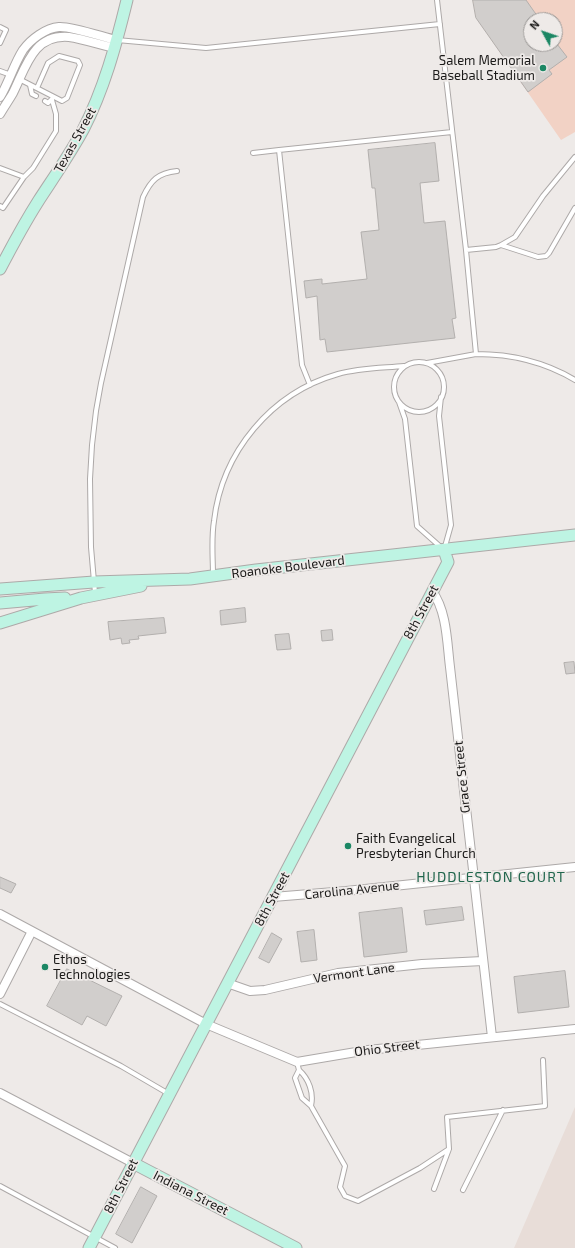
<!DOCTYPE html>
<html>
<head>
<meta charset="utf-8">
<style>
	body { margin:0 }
	#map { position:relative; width:575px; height:1248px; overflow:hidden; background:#eeeae8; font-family:"Exo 2",sans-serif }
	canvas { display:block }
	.north { position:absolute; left:523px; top:12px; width:40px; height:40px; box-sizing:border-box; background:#eeeae8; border:1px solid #9a9795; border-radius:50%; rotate:310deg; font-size:11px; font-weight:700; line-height:16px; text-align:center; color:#1b1a19 }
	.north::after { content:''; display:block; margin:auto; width:14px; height:18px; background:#1b8764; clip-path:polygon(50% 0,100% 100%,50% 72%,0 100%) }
</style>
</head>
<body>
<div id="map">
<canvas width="575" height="1248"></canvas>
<div class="north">N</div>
</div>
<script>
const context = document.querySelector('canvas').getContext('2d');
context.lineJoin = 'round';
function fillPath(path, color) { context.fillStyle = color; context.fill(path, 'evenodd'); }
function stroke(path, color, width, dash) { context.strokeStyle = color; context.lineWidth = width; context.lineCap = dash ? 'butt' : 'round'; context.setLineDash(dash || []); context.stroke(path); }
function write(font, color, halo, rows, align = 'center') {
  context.font = font + ' "Exo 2",sans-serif'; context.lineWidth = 3.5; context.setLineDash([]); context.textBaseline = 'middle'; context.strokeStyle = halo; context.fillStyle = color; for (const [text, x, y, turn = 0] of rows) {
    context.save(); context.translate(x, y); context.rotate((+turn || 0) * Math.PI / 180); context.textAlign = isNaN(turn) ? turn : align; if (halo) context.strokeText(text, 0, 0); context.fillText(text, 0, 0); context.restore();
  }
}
fillPath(new Path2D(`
	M575 1107V1248H514Z`), '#e8ddd8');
fillPath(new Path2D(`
	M473 0H575V132L561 140 476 18ZM531 20H555V44H531Z`), '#f2d2c5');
const building = new Path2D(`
	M473 0H526L540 20H531V44H557L567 57 549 70 552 74 528 92 476 18Z
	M435 143 439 181 420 183 424 223 445 221 456 318 452 319 455 338 327 352 325 339 320 340 317 296 306 298 304 281 322 279V284L367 279 361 232 379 230 375 188H372L368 150Z
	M245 608 246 622 221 625 220 611Z
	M164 618 166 633 138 636 139 639 129 640 130 643 122 644 121 638 110 640 108 622Z
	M332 630 333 640 322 641 321 631Z
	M289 634 291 649 277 650 275 635Z
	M574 662 575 673 566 674 564 663Z
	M0 877 16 884 11 893 0 888Z
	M462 907 464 920 426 925 424 911Z
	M402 908 407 952 364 957 359 913Z
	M314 930 317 960 301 962 297 932Z
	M272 933 282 939 269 963 259 958Z
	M67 969 122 996 106 1026 87 1016 82 1025 47 1006Z
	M565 971 569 1007 518 1013 514 977Z
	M141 1187 157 1196 132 1243 116 1234Z`);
fillPath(building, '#d1cecc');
stroke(building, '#b2afad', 1);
const lane = new Path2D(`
	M0 27 6 30 0 43
	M117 40 206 48 440 24
	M0 71 11 75
	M19 79 62 101 67 98 80 65 78 61 59 56 48 63 37 88
	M30 85 32 94 36 96
	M45 101 48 103 52 99
	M253 153 279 150
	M0 168 24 177
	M0 206 3 208 24 177 33 168 56 131V114L52 100
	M501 245 515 237 543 196 575 157
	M466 250 496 247 501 245 538 257 546 256 549 253 575 208
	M476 354C511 354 545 362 575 380
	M394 387a25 25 0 1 1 50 0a25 25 0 1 1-50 0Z
	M427 363 476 354 466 250 437 0
	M310 385 302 365 279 150 452 132
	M399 402 405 419 417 526 444 550 451 525 439 416 441 397
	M213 576C213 558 211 539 214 521 222 452 271 393 338 374 359 368 383 368 404 366
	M95 593 91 547 90 479 92 445 96 411 101 383 143 197C151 180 158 173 177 171
	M0 1004 121 1066 169 1094
	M297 1062 299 1070 295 1078 302 1098 311 1106 345 1166 340 1187 345 1196 358 1201 420 1168 449 1149 447 1117 545 1106 543 1060
	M299 1070C309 1079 314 1093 311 1106
	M0 1186 115 1248
	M434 1189 449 1149
	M463 1190 503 1110`);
const street = new Path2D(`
	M0 97C9 82 14 64 23 50 31 39 46 28 59 27 71 26 103 37 116 40
	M0 114C4 107 9 100 13 93 26 67 33 34 69 37 84 39 100 45 114 48
	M432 591C447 611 447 643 450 667L492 1037
	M273 897 346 891 575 867
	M0 914 206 1024 297 1062 368 1050 575 1029
	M227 983 250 991 265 990 338 973 422 964 483 961
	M0 994 32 931
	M0 1093 133 1163`);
const secondary = new Path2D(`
	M0 269C12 246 25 222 39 200 54 177 70 154 83 130 104 89 116 45 127 0
	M0 589 94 582 190 579 256 570 575 535
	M0 603 45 599 65 598
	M0 623 81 598 141 586
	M133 1163 296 1248
	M89 1248 448 562 444 550`);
stroke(lane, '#ada9a8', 6);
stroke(street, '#ada9a8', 10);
stroke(secondary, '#ada9a8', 13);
stroke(lane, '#fff', 4);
stroke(street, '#fff', 8);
stroke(secondary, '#bef4e3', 11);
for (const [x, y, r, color] of [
	[543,68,4,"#1b8764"],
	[348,846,4,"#1b8764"],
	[45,967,4,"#1b8764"]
]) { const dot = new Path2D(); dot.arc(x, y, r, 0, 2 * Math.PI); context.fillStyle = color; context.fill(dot); stroke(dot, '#eeeae8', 1.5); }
write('13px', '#1b1a19', '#eeeae8', [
	["Salem Memorial",535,61,"right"],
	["Baseball Stadium",535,76,"right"],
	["Faith Evangelical",356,839],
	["Presbyterian Church",356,854],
	["Ethos",53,960],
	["Technologies",53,975]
], 'left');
write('13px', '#1b1a19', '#eeeae8', [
	["Texas Street",75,140,-61],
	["Roanoke Boulevard",288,567,-7],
	["8th Street",421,612,-62],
	["Grace Street",462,777,-96],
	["Carolina Avenue",352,890,-6],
	["8th Street",272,899,-62],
	["Vermont Lane",354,973,-8],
	["Ohio Street",387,1048,-7],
	["8th Street",121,1186,-63],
	["Indiana Street",191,1193,27]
]);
context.letterSpacing = '1px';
write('14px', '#21664d', '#eeeae8', [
	["HUDDLESTON COURT",491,877]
]);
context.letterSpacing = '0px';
</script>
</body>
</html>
